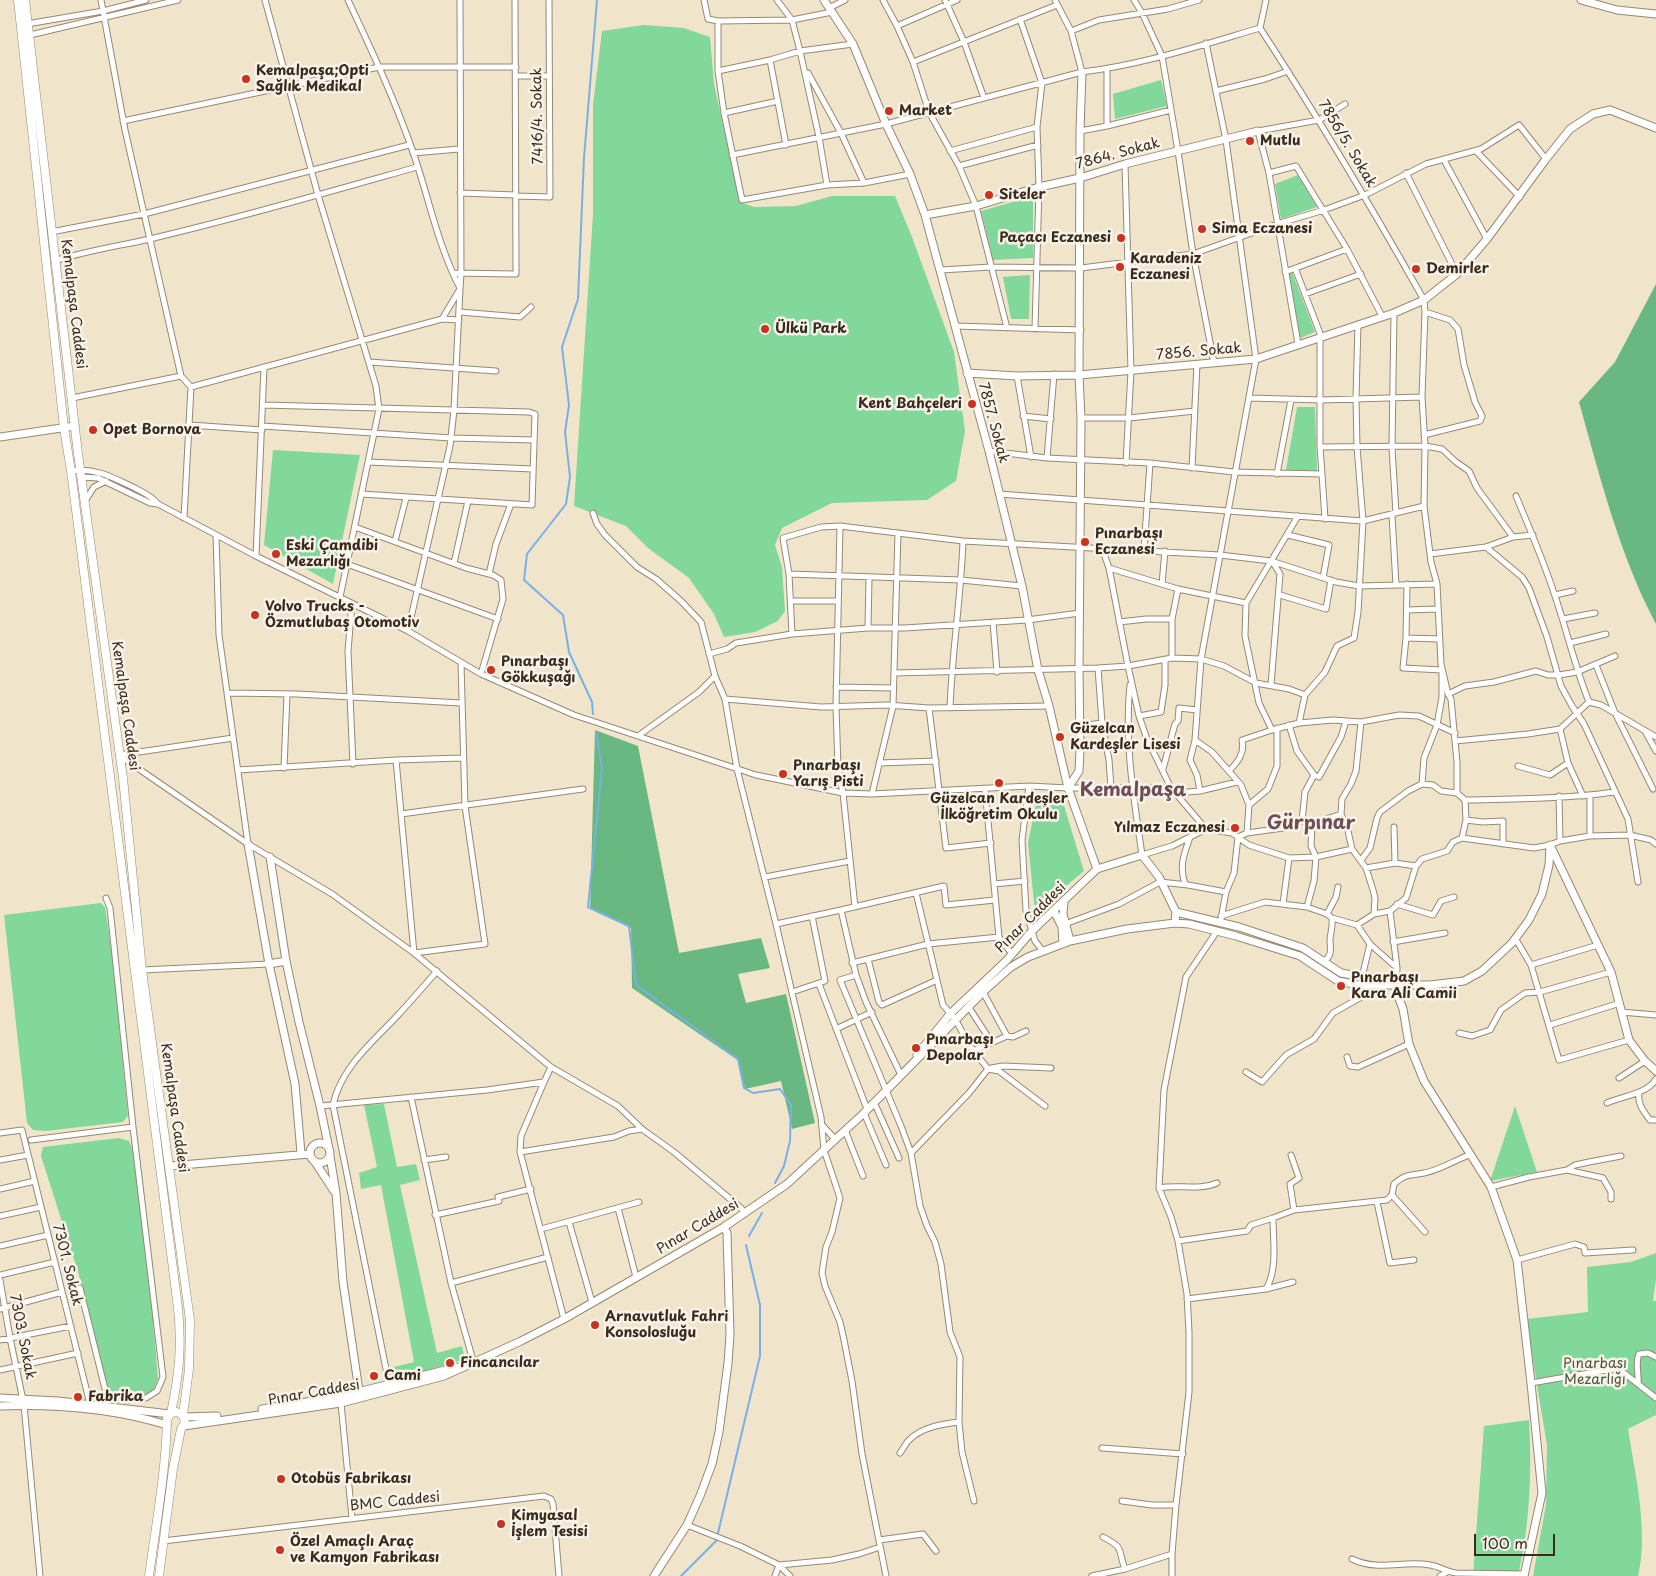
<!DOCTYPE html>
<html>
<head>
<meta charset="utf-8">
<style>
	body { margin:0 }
	#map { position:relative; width:1656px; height:1576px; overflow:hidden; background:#f0e5ca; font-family:"Playpen Sans",sans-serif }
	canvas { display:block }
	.scale { position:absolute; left:1474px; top:1534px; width:81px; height:22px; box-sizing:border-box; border:2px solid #3b2a1e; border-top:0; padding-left:6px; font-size:15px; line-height:18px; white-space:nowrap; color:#3b2a1e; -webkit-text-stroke:4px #f7f3e8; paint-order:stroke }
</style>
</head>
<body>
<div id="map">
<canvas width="1656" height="1576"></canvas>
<div class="scale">100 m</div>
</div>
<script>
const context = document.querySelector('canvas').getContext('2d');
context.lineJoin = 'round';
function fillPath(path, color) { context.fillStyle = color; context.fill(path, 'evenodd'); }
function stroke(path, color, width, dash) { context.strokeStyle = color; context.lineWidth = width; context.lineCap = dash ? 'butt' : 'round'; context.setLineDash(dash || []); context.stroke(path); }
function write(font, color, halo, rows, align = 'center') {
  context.font = font + ' "Playpen Sans",sans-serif'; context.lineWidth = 5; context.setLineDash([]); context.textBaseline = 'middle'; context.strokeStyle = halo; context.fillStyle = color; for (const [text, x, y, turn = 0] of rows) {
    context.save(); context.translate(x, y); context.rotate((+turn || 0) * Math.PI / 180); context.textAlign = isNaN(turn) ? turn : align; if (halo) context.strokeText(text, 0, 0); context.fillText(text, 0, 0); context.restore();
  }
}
fillPath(new Path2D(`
	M644 25 684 28 710 37 714 84 740 202 754 207 796 206 832 196H895L912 237 954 352 965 431 956 481 927 500 832 503 782 528 775 545 782 567 785 611 778 621 755 632 724 637 714 614 689 578 648 548 626 526 574 506 593 214V105L602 31Z
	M1161 80 1167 106 1115 119 1113 94Z
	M1298 175 1317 207 1281 219 1275 184Z
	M1033 196V258L993 260 981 211Z
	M1292 272 1315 332 1300 338 1287 274Z
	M1030 275 1029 319H1011L1003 277Z
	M1297 407H1315L1317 472 1286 470Z
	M273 450 360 455 333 584 264 545Z
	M1037 799H1062L1084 871 1035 912 1028 843Z
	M101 903 105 907 113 960 128 1116 123 1122 46 1131 33 1130 27 1123 4 915Z
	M384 1104 397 1167 416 1164 420 1180 400 1185 437 1353 462 1346 465 1359 392 1381 390 1368 414 1362 381 1185 361 1189 359 1173 377 1167 364 1105Z
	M1515 1106 1537 1172 1490 1181Z
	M119 1138 129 1141 133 1150 147 1248 158 1379 153 1391 136 1399 115 1393 107 1387 79 1275 41 1156 43 1147Z
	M1656 1253V1279L1653 1301H1656V1415L1628 1429C1635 1473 1649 1533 1638 1576H1533L1546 1505 1547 1445 1526 1319 1588 1312 1587 1267 1631 1262Z
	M1529 1420C1532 1472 1530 1524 1518 1576H1473L1484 1426Z`), '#82d79a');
fillPath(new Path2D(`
	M1656 284V624C1619 554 1600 477 1579 402L1615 362Z
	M595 730 638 746 679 953 761 938 770 968 738 974 746 1003 786 994 815 1123 792 1129 781 1081 745 1089 739 1061 632 988 631 928 590 909Z`), '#69b882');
stroke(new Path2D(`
	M593 714 592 702 569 652 563 615 524 580 527 554 566 504 570 477 565 432 569 405 562 347 578 299 584 158 597 0
	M596 732 602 768 588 907 629 926 636 985 738 1059 744 1088 753 1093 780 1089 791 1105 790 1141 784 1166 775 1183
	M749 1236 762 1213
	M718 1533 760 1356V1305L746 1245
	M681 1576 717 1540`), '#77b0e7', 2);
const street = new Path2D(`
	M101 0 125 130 181 376 191 387 442 319 460 289 461 273 460 0
	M265 0 318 195 376 386 379 409 340 597
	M348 0C372 51 396 102 414 155 429 199 438 246 460 288
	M704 0 708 19 718 21 792 20 832 12
	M777 0 792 20 800 51 819 137 827 185
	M883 0 897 26 913 62 929 112 959 166 1038 145
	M945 0 964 42 984 98
	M1055 0 1071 31 1082 72
	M1134 0 1142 13 1162 56 1178 151 1193 254 1214 363
	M1266 0 1260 28C1318 117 1372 208 1424 300L1425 312 1422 397 1425 446 1424 506 1431 562 1437 584 1441 664 1448 694 1451 699 1457 762V793L1465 800C1515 799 1565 799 1614 792
	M829 8 845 0
	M1020 19 1042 83 1037 127 1039 187 1035 329
	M718 21V71L724 113 742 200 827 185 864 183 910 174
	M27 24 103 11 146 0
	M897 26 957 0
	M1071 31 1099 20 1168 9 1199 0
	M30 35 178 0
	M1206 43 1226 140 1256 359 1201 659 1195 740 1212 752 1241 785 1249 805
	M770 60 786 145
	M913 62 1057 5
	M718 71 770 60 800 51 853 44
	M808 73 841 133 864 183
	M516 76H548
	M1216 91 1265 79 1288 71
	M724 113 778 101
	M123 121 379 67H516
	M1107 126V69
	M1080 131 1107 126 1171 110
	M950 151 1037 127
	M1476 151 1520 197
	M413 153 459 149
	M732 155 886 124 1082 72C1142 65 1202 45 1260 28
	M1444 160 1487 239
	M1125 164 1131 371 1126 463
	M959 166 976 206 1007 328
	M1269 173 1296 166 1347 249 1382 316
	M1406 173 1457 274
	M460 193 516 195
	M516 196 550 197 549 0
	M51 232 144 214 409 145
	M54 261C86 251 118 246 150 239 240 218 329 192 417 167
	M1295 268 1321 336
	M941 270 991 267 1081 268 1193 254 1277 224 1324 210 1365 195 1426 164 1481 149 1519 125 1546 159
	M1285 272 1347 249
	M453 273 516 274 515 0
	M1305 294 1361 274
	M460 312 520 317 531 307
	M1394 313 1392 448 1396 513
	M442 319 459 320
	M955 326 1081 330
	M1320 338V447L1322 474
	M1298 344 1269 173 1258 131 1319 120 1345 104
	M369 362 496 371
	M1017 376 1031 457
	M72 398 181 376
	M1250 398 1321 400 1422 397
	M263 405 529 412 535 414 532 505 362 494
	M1023 416 1051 419
	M1081 418H1129L1195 411
	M190 425 262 430
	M262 426 451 438 534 440
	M1424 435 1480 421 1482 416 1475 402 1464 365 1458 329 1450 320 1425 312
	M1320 447 1425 446 1442 449 1456 462 1469 471 1477 488 1513 537
	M989 451 1047 458 1150 463 1234 472 1322 474 1325 519
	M1047 458 1054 374
	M368 462 533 469
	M1192 468 1197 364
	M71 471C95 467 114 478 135 488 144 493 152 496 158 504
	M1277 474 1291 400
	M81 477 98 478 150 503 158 504 256 556 408 631 481 674 574 715 756 775 843 793 872 794 1029 786 1068 788H1171
	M999 494 1363 521 1424 506
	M1516 496C1530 529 1544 562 1555 596 1567 631 1575 667 1589 702
	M85 501 94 487 106 481
	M593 513 597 524 605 535 637 567 656 579 680 600 701 622 715 676 725 699 737 769 776 924 821 1117 824 1150 840 1198 832 1232 826 1247 822 1273 825 1286 840 1322 844 1340 852 1381 862 1454 886 1576
	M1392 515 1396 585
	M184 518 191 387
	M840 526 836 706 838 768 843 793 855 907
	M355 527 466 568 493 575 501 580 503 599 481 674
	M216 535 219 635 248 844
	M1288 535 1329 545 1323 578
	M395 541 406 498
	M1486 547 1522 577 1529 588 1547 637 1561 686 1572 706 1584 724 1628 819 1638 882
	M1102 548 1109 568 1128 666 1139 716 1147 739 1171 788 1206 829 1232 833 1249 845 1289 858 1316 857 1352 849
	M1144 550 1150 463
	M1430 554 1486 547 1513 537 1533 535
	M256 556 264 367
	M454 563 468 501
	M347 564 498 619
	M1109 568 1178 589 1246 603
	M489 574 496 544 511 504
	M789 574 961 580 1022 586
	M1162 584 1165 551
	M1407 584 1406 638 1403 668 1442 670V697L1437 725 1424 758 1422 784
	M1280 595 1326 609 1331 580
	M1555 595 1573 591
	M791 601H838
	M352 603 348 651 353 764
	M1407 610 1438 609
	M1563 619 1595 613
	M993 622 997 672
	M1119 622 1146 619H1172
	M868 628 869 578
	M408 631 450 446 454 410 460 289
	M792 634 789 574 783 538 821 527 840 526 963 541 1220 555 1271 561 1336 582 1359 586 1437 584
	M1406 638 1440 639
	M1570 643 1606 634
	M709 654 727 649 736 643 792 634 868 628H905L1027 620 1080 613
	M1172 658V619L1178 589
	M1596 665 1615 713 1653 789
	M1098 668 1102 723 1109 760 1111 788
	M894 673 1098 668 1128 666 1172 658 1201 659 1224 666 1256 683 1289 689 1305 695
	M1130 685C1124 742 1134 799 1142 855L1172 846 1206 829
	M1271 685 1280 574 1272 561
	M836 687 893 688
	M227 693 297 694 461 703
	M1448 694 1465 686 1494 682 1536 671 1548 675H1559L1577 672 1615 656
	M725 699 821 707 887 705 929 708 1049 706
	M929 708 946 848 991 843
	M950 708C952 652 961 597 963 541
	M1139 716 1161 712 1165 685V660
	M1361 722 1356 771 1351 784 1342 799 1341 814 1348 831 1352 849 1366 868 1373 890 1375 898 1374 914
	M1299 723 1305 695 1325 672 1337 646 1354 638 1358 612 1363 521 1357 447 1356 398 1358 324
	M1289 725 1297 751 1314 775
	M1080 726 1102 723
	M1560 729 1568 763 1583 796
	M1272 730 1259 703 1245 636 1246 603 1298 516
	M1645 731 1656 751
	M638 736 699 692 715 676
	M1195 740 1190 760 1197 775 1200 791
	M1455 741 1528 734 1560 729 1589 702 1601 705 1656 737
	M119 755 233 738
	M120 756 248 844 332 894 414 953 551 1067 618 1106 642 1129 674 1152 741 1208 745 1214
	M396 760 414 953 485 944 465 806 461 663
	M879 763 936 761
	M1518 766 1550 775 1568 763
	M284 768 287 694
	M1163 769 1175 724 1178 721 1179 708 1197 710
	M238 770 396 760 462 758
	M1229 771C1238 762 1245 753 1242 740L1272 730 1299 723 1333 720 1361 722 1399 715 1419 716 1455 733
	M1029 786 1022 840 1026 911 1035 941 1043 951
	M985 789 999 937 1012 954
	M1176 793 1200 791 1237 782
	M872 794 893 706 898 533
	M1559 796 1560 841
	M401 814 583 789
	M1466 820 1483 822 1503 821V844
	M1312 824 1302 821 1305 792 1314 775 1319 777 1341 737 1346 721
	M1394 827 1395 863
	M1247 833 1290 827
	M1590 836V795
	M1238 837 1247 833 1249 805 1268 789 1277 766V728
	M1462 838 1534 848 1550 845 1560 841 1590 836 1630 835 1651 840 1656 844
	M1361 860 1370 848 1377 818 1380 812 1408 791 1422 784 1433 785 1441 791 1457 793
	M1366 868 1395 863 1416 866
	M765 877 850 861
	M994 884 1025 881
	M1185 884C1179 866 1184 854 1190 837
	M1283 904 1289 858
	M1397 904 1433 915 1441 901 1454 897
	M1307 907 1314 881 1316 857 1311 846 1312 824 1341 814
	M841 910 944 886 946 905 995 900
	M1390 911 1406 898 1416 866 1422 859 1447 851 1453 842 1462 838 1466 820 1465 800
	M1327 914 1336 897 1338 887
	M1221 916 1265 902 1307 907 1327 914 1332 918 1357 925 1374 914 1390 911 1397 968 1396 984
	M1221 919 1226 892 1234 873 1238 837
	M776 924 841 910 856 975 866 1002 901 1075
	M1065 924 1119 904 1160 882 1188 885 1226 892
	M1357 925 1370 944 1397 968
	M1515 938 1531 965 1559 1060 1629 1040
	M1393 942 1445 933
	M868 959 879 1002 882 1005 937 980
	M1324 961C1333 955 1330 949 1330 939 1331 931 1333 926 1332 918
	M852 963 928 944 999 937
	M1531 965 1598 945
	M142 970 269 964
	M856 975 840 980 901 1126 911 1153 920 1206 927 1226 935 1242 941 1264 950 1332 960 1357 959 1422 962 1452 974 1501
	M1362 977 1370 944
	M819 984 867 1109
	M792 992 825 981 812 916
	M983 992 1007 1036 1013 1037 1026 1031
	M968 1006 992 1043
	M1621 1012 1656 1015
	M1550 1025 1620 1003
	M836 1029 872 1012
	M1459 1033 1472 1036 1490 1030 1501 1010 1525 993 1540 992 1611 972
	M973 1051 1007 1036
	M1347 1057 1350 1066 1358 1067 1409 1044
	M991 1068 1003 1066 1051 1068
	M988 1069 999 1071 1045 1106
	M1246 1072 1262 1082 1286 1055 1314 1039 1333 1013 1365 995 1368 985
	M1619 1078 1645 1061
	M1639 1092C1637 1103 1643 1111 1650 1120H1656
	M411 1097 451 1283 474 1364
	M874 1102 899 1158
	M1607 1103C1622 1096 1648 1094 1656 1079
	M320 1106 487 1090 544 1082 551 1067
	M864 1113 886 1165
	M822 1125 835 1139
	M845 1130 863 1176
	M0 1133 22 1130 91 1408
	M31 1140 133 1127
	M520 1152 521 1136 544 1082
	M911 1153 969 1093 988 1069 970 1046 955 1019 943 1005 916 893
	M1291 1155 1299 1178 1290 1184 1294 1210
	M0 1160 28 1155
	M424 1160 446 1157
	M1567 1170 1603 1178 1611 1192V1199
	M1491 1187 1529 1177 1567 1170 1575 1165 1589 1162 1621 1156
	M1159 1188C1178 1184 1199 1191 1217 1183
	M0 1189 35 1181
	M1392 1195 1425 1232
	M1377 1202 1390 1263 1414 1260
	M618 1208 636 1277
	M435 1215 499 1201 498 1197 531 1189
	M0 1216 41 1207
	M569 1222 592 1302
	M541 1229 639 1202
	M1178 1241 1247 1231 1251 1225 1273 1218 1294 1210 1387 1200 1392 1195 1394 1184C1407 1173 1409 1176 1424 1173 1437 1171 1456 1160 1469 1155
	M0 1246 48 1235
	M1517 1260 1575 1244 1584 1247 1585 1253 1633 1250
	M0 1275 55 1262
	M0 1280 10 1338 24 1405 40 1576
	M451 1283 548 1257
	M80 1288 105 1389 114 1398 127 1400 146 1398 157 1391 163 1377 133 1127 110 908 106 898
	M1266 1289C1278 1269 1273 1240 1273 1218
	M1187 1299 1266 1289 1293 1282
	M0 1309 62 1292
	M564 1319 520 1152 614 1137 629 1131 642 1129
	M0 1340 71 1326
	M0 1370 78 1353
	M1531 1383 1613 1369 1624 1373 1656 1398
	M389 1384 333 1105C341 1067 373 1042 398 1015 411 1001 424 986 437 971
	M1638 1384C1639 1374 1635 1363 1639 1354L1648 1353 1656 1357
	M341 1403 352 1518
	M1102 1448 1183 1454
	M900 1453C903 1449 906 1443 909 1440 922 1427 942 1424 959 1422
	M1122 1501 1152 1505H1176
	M687 1525 740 1546 779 1565 832 1560 859 1554 880 1547
	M1103 1537C1126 1549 1117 1549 1125 1569
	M879 1540 923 1534 936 1551
	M163 1541 544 1496 551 1499 553 1504 559 1576
	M1352 1559C1379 1572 1403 1560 1430 1565 1439 1566 1446 1572 1456 1573L1525 1574
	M775 1576 779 1565 790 1576
	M1092 1576 1125 1569 1172 1554
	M1172 1576V1554L1176 1505 1189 1392V1332L1187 1294 1178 1241 1171 1217 1159 1188 1164 1090 1186 977 1217 931
	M1440 1576 1447 1572`);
const secondary = new Path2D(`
	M824 0 853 44 886 124 910 174 925 215 989 451 1022 586 1038 670 1049 706 1068 788 1097 869
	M1581 0 1617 10 1656 14
	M925 215 976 206 1039 187 1080 178 1125 164 1258 131
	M967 373 1017 376 1079 375 1256 359 1394 313 1424 300 1457 274 1487 239 1546 159 1570 129 1593 114 1610 110 1656 128
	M0 437 75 426
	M1068 788 1079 771 1080 750 1079 669 1081 418 1079 375 1080 131 1082 72
	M248 844 269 964 295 1084 301 1153
	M1550 845 1611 972 1629 1040 1645 1061 1656 1071
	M270 857 286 961 299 1022 320 1106 329 1149
	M1064 902 1063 914 1070 941
	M1054 911 1062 927 1063 944
	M1176 912 1239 927 1303 948 1341 973 1362 977H1371L1389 982
	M269 964 286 961
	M1396 984V991L1403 1009 1409 1044 1424 1081 1491 1187 1517 1260 1531 1383 1542 1493 1524 1576
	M917 1055 950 1014 1007 960 1032 931 1097 869 1142 855 1159 877 1176 912 1175 923
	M310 1153a10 10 0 1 1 20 0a10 10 0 1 1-20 0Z
	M330 1156 336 1193 343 1282 359 1391
	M315 1162 334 1191
	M170 1166 310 1154
	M0 1398 58 1401 170 1414
	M0 1406C54 1404 115 1409 167 1425
	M262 1409 338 1397 457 1367
	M184 1417 217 1416
	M184 1426 341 1403 444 1376 521 1341 564 1319 724 1227 787 1184 864 1113 983 992 1011 967 1028 957 1070 941 1127 929 1175 923 1189 924 1236 936 1300 956 1338 981 1359 985H1430L1464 981 1482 971 1512 943 1529 920 1542 894 1549 865 1550 845
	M654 1576 687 1525 700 1496 712 1464 719 1432 728 1363 730 1335 727 1233 724 1227`);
const primary = new Path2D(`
	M18 0 64 428 71 471 178 1308C182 1347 179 1375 171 1413
	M25 0 78 454 123 778 142 970 190 1320 189 1369 183 1415
	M149 1576C156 1524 166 1471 167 1419L171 1413 177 1412 183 1415 185 1423 181 1429 173 1469 159 1576`);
stroke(street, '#968874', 7);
stroke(secondary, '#968874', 9);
stroke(primary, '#968874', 9);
stroke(street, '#fff', 5);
stroke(secondary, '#fff', 7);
stroke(primary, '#fff', 8);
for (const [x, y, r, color] of [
	[246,79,5,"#c8321e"],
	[889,111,5,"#c8321e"],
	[1250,141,5,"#c8321e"],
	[989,195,5,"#c8321e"],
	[1202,229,5,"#c8321e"],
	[1121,238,5,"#c8321e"],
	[1120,267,5,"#c8321e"],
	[1416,269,5,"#c8321e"],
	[765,329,5,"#c8321e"],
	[972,404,5,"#c8321e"],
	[93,430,5,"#c8321e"],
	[1085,542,5,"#c8321e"],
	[276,554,5,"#c8321e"],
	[255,615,5,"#c8321e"],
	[491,670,5,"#c8321e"],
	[1060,737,5,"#c8321e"],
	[783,774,5,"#c8321e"],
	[999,783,5,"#c8321e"],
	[1235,828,5,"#c8321e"],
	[1341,986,5,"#c8321e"],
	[916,1048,5,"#c8321e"],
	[595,1325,5,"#c8321e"],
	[450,1363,5,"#c8321e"],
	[374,1376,5,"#c8321e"],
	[78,1397,5,"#c8321e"],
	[281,1479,5,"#c8321e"],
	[501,1524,5,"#c8321e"],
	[280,1550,5,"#c8321e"]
]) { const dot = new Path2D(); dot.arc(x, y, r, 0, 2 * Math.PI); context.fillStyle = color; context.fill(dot); stroke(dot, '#f7f3e8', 2); }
write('bold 14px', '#3b2a1e', '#f7f3e8', [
	["Kemalpaşa;Opti",256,71],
	["Sağlık Medikal",256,87],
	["Market",899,111],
	["Mutlu",1260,141],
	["Siteler",999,195],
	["Sima Eczanesi",1212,229],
	["Paçacı Eczanesi",1111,238,"right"],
	["Karadeniz",1130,259],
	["Eczanesi",1130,275],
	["Demirler",1426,269],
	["Ülkü Park",775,329],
	["Kent Bahçeleri",962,404,"right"],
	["Opet Bornova",103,430],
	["Pınarbaşı",1095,534],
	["Eczanesi",1095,550],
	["Eski Çamdibi",286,546],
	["Mezarlığı",286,562],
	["Volvo Trucks -",265,607],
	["Özmutlubaş Otomotiv",265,623],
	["Pınarbaşı",501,662],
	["Gökkuşağı",501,678],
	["Güzelcan",1070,729],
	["Kardeşler Lisesi",1070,745],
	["Pınarbaşı",793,766],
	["Yarış Pisti",793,782],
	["Güzelcan Kardeşler",999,799,"center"],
	["İlköğretim Okulu",999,815,"center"],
	["Yılmaz Eczanesi",1225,828,"right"],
	["Pınarbaşı",1351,978],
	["Kara Ali Camii",1351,994],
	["Pınarbaşı",926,1040],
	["Depolar",926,1056],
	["Arnavutluk Fahri",605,1317],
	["Konsolosluğu",605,1333],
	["Fincancılar",460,1363],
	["Cami",384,1376],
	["Fabrika",88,1397],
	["Otobüs Fabrikası",291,1479],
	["Kimyasal",511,1516],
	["İşlem Tesisi",511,1532],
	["Özel Amaçlı Araç",290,1542],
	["ve Kamyon Fabrikası",290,1558]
], 'left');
write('14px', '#3b2a1e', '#f7f3e8', [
	["7416/4. Sokak",538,116,-91],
	["7856/5. Sokak",1347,144,59],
	["7864. Sokak",1118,154,-15],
	["Kemalpaşa Caddesi",73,304,83],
	["7856. Sokak",1199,352,-5],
	["7857. Sokak",993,423,75],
	["Kemalpaşa Caddesi",125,706,82],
	["Pınar Caddesi",1031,918,-45],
	["Kemalpaşa Caddesi",174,1108,82],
	["Pınar Caddesi",698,1227,-31],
	["7301. Sokak",67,1265,76],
	["7303. Sokak",22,1337,79],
	["Pınar Caddesi",314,1393,-10],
	["BMC Caddesi",395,1502,-6]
]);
write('14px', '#4d553d', '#f7f3e8', [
	["Pınarbaşı",1595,1364],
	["Mezarlığı",1595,1380]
]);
write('bold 19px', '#6d4e57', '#f7f3e8', [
	["Kemalpaşa",1133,791],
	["Gürpınar",1311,824]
]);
</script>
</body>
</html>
